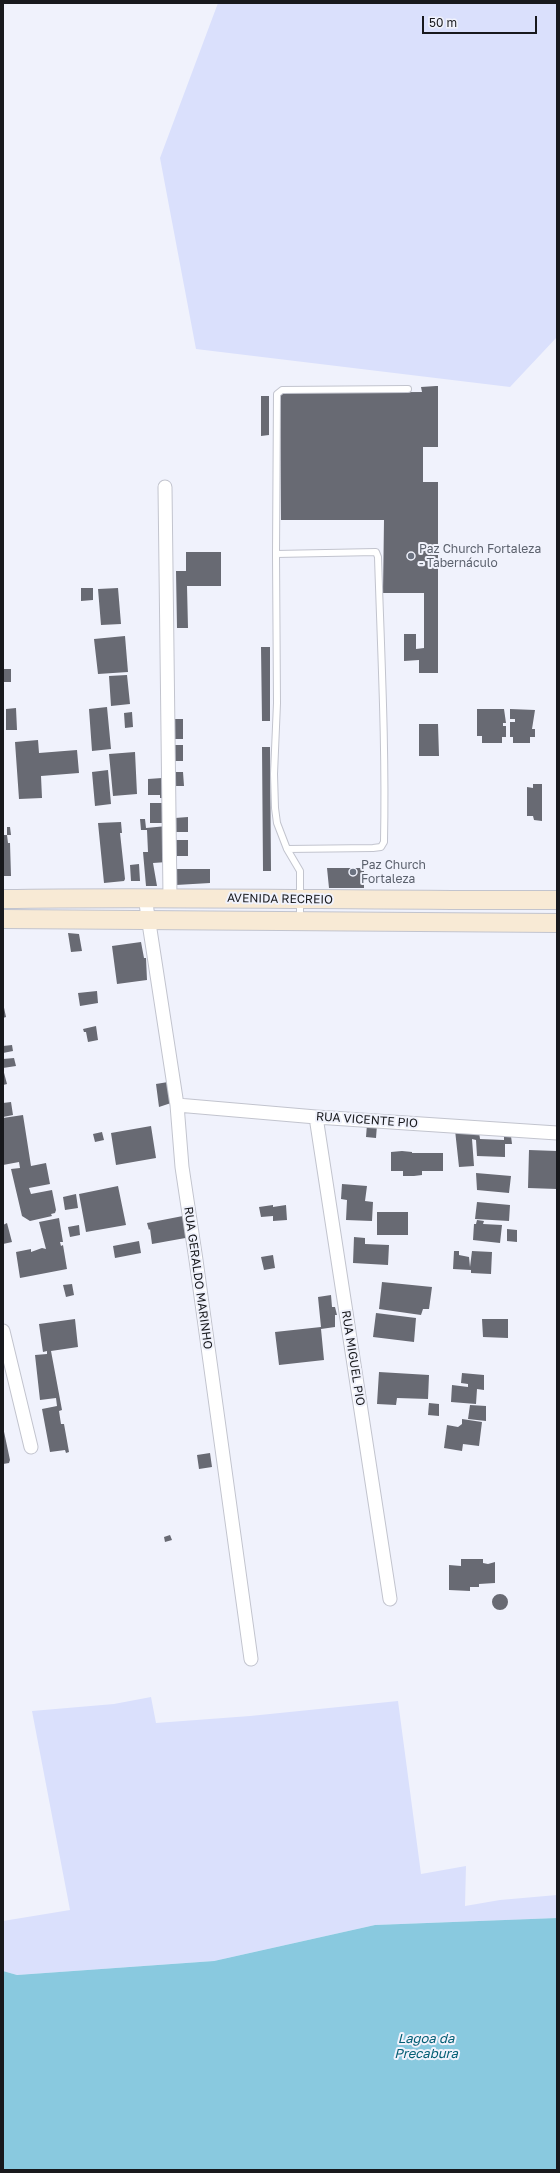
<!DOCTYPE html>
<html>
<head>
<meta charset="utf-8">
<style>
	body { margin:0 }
	#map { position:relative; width:560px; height:2173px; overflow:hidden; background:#f0f2fc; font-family:"Golos Text",sans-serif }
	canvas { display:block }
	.frame { position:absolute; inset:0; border:4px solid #18191d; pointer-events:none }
	.scale { position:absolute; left:422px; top:16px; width:115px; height:18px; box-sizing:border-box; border:2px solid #18191d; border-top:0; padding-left:5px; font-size:12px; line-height:14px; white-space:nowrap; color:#18191d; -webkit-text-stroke:3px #f0f2fc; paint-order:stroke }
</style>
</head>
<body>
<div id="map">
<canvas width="560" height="2173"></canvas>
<div class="frame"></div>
<div class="scale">50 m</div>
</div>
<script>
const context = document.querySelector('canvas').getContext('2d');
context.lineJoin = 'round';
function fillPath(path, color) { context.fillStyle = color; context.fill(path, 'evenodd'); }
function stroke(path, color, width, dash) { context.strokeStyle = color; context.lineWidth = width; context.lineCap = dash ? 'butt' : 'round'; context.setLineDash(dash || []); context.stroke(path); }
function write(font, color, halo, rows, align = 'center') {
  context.font = font + ' "Golos Text",sans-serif'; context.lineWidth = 4; context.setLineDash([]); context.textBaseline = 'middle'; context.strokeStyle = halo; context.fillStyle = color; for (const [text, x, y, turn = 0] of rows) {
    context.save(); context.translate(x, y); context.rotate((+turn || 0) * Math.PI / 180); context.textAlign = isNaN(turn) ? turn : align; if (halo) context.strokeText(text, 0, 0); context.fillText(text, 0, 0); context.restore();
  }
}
fillPath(new Path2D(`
	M218 3H557V337L510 387 196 349 160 158Z
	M151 1697 156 1723 250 1716 398 1701 421 1874 466 1866 465 1906 500 1900 557 1895V1918L375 1925 214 1961 17 1975 3 1971V1921L70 1910 32 1711 114 1704Z`), '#dae0fc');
fillPath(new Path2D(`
	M557 1918V2170H3V1971L17 1975 214 1961 375 1925Z`), '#89c9df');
fillPath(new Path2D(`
	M436 386H438V447H423V482H438V673H419V660L404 661V634H416V649L424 648V593H383L384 520H281L280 393 422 392 421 387Z
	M261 396H269V435L261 436Z
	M186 552H221V586H187L188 628H177L176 571H186Z
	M81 588H93V600L81 601Z
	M118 588 121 624 101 625 98 589Z
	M125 636 128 672 98 674 94 639Z
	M261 647H270V721H262Z
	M4 669H11V682H4Z
	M127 675 130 704 111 706 109 676Z
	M107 707 111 749 92 751 89 709Z
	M16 708 17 730H6V709Z
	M477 709H504L506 723H503V726H506V737H502V743H482V736H477Z
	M510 709 535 710 532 729H535V737H530V743H513V737H510V722H515V719H510Z
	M132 712 133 727 125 728 124 713Z
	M174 719H183V739H174Z
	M419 724H438L439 756H419Z
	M38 740 39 753 77 750 79 773 41 776 42 798 19 799 15 742Z
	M174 745H183V761H174Z
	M262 747H270L271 871H263Z
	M135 752 137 794 113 796 109 754Z
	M108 770 111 804 95 806 92 772Z
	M175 772H183L184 786H175Z
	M162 778V798H160V795H148V779Z
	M533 784H542V821L534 820 533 816H527V787L533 788Z
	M150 803H164L165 823H150Z
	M188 817V832H175V818Z
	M140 819H145L146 828 167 826V862L153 863 157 886H146L143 852H148L147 830H141Z
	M121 822 122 833H120L125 879 124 881 104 883 98 823Z
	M7 827H10L11 835H7Z
	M3 835H7L8 843H10L11 876H3Z
	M176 840H188V856H176Z
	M139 864 140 881H131L130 865Z
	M327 868H364V888H329Z
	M176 869H210V883L176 885Z
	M68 933 79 934 82 951 71 952Z
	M141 942 144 958H146L147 980 117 984 112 946Z
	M97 991 98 1003 80 1006 78 993Z
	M3 1003 6 1017 3 1018Z
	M96 1026 98 1040 88 1042 86 1032H84L83 1029Z
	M12 1045 13 1051 3 1053V1046Z
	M14 1058 16 1066 3 1068V1059Z
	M3 1069 7 1084 3 1085Z
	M168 1082 171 1103 159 1107 156 1084Z
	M11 1102 13 1115 3 1117V1103Z
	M23 1115 31 1166 46 1163 50 1184 29 1188 31 1194 52 1190 56 1210 55 1213 51 1214 52 1216 30 1221 22 1216 11 1169 20 1168 19 1162 3 1165V1118Z
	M367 1124 377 1125 376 1138 366 1137Z
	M151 1126 156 1158 116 1165 111 1133Z
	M455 1130 479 1132 480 1139 504 1140V1136H511L512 1144H505V1157L477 1156 476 1140 472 1139 474 1166 459 1167Z
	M102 1132 104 1140 95 1142 93 1134Z
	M529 1150 557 1151V1189L528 1188Z
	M402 1151 412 1152V1153H443V1171H422V1175L414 1176H403V1171H391V1152Z
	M476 1173 511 1176 509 1193 477 1190Z
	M342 1184 367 1186 365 1201 373 1202 372 1221 346 1220 347 1200 341 1199Z
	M118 1186 126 1225 86 1232 79 1194Z
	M76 1194 78 1208 65 1210 63 1197Z
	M477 1202 510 1205 509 1221 475 1219Z
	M273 1205V1207L286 1205 287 1220 273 1221V1216L261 1217 259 1207Z
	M377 1212H408V1235H377Z
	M188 1215 191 1237 152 1244 150 1229 149 1230 147 1223Z
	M59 1218 63 1242H60L61 1246 63 1245 67 1269 20 1278 16 1252 31 1249V1252L42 1248 46 1249 39 1222Z
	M477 1220 484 1221 483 1224 502 1225 500 1243 473 1240 474 1224H476Z
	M7 1223 12 1242 3 1244V1225Z
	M79 1225 80 1235 70 1237 68 1227Z
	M507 1229 517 1230V1242L507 1241Z
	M354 1237 365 1238V1244L389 1245 388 1265 353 1263Z
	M139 1241 141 1253 115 1258 113 1246Z
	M454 1251H459V1255L469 1257 470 1267 472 1251 492 1252 491 1274 471 1273V1270L453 1269Z
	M273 1255 275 1268 264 1270 261 1257Z
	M382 1282 432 1287 429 1309H423L421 1315 379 1309Z
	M72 1284 74 1295 66 1297 63 1285Z
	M331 1295 332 1307H335L337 1315H335V1327L321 1329 324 1360 279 1365 275 1332 321 1327 318 1297Z
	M376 1313 416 1318 414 1342 373 1337Z
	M75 1319 78 1347 51 1351 62 1410 59 1411 61 1424H64L69 1452 66 1453 65 1450 50 1452 42 1409 57 1406 56 1398 40 1400 35 1355 47 1354V1351L43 1352 39 1324Z
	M482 1319H508V1338L483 1337Z
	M379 1372 429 1375 428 1399 397 1398 396 1405 377 1404Z
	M462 1373 484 1375V1390L477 1389 476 1404 451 1402 452 1385 468 1387V1384L461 1383Z
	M429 1403 439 1404V1416L428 1415Z
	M470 1405 486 1406V1421L468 1419Z
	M462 1419 482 1422 479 1446 463 1444 462 1451 444 1448 447 1425 458 1427 462 1424Z
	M3 1427 10 1460 9 1463 3 1464Z
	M210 1453 212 1467 199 1469 197 1455Z
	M170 1535 172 1540 165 1542 164 1537Z
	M461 1559H483V1563L488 1564 495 1562V1583L479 1584V1587H470V1591L449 1590V1565L461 1566Z
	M492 1602a8 8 0 1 1 16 0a8 8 0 1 1-16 0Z`), '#686a73');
const service = new Path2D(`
	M376 552 378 557C381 652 386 747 384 842L381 847 373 848 287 849 277 823 275 808 274 774 277 703 276 554Z
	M276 554 277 394 282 390 408 389
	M287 849 300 871V920`);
const minor = new Path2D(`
	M165 487 170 897
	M145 897 177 1105 182 1167 196 1260 251 1659
	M177 1105 316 1117 557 1133
	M316 1117 390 1599
	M3 1331 31 1447`);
const secondary = new Path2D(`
	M3 899C188 896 372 901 557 900
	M3 919 557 923`);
stroke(service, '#c2c4ce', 8);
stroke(minor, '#c2c4ce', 15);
stroke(secondary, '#c2c4ce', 20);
stroke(service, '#fff', 6);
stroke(minor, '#fff', 13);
stroke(secondary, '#f8ead5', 18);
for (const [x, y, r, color] of [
	[411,556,4,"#6b7280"],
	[353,872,4,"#6b7280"]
]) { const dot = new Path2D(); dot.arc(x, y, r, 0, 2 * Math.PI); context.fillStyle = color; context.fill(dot); stroke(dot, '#f0f2fc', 1.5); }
write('12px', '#5b616d', '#f0f2fc', [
	["Paz Church Fortaleza",419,549],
	["- Tabernáculo",419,563],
	["Paz Church",361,865],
	["Fortaleza",361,879]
], 'left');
write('12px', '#18191d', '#f0f2fc', [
	["AVENIDA RECREIO",280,899,1],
	["RUA VICENTE PIO",367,1120,4],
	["RUA GERALDO MARINHO",198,1278,82],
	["RUA MIGUEL PIO",353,1358,81]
]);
write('italic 13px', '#035e74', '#f0f2fc', [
	["Lagoa da",426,2039],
	["Precabura",426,2054]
]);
</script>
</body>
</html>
